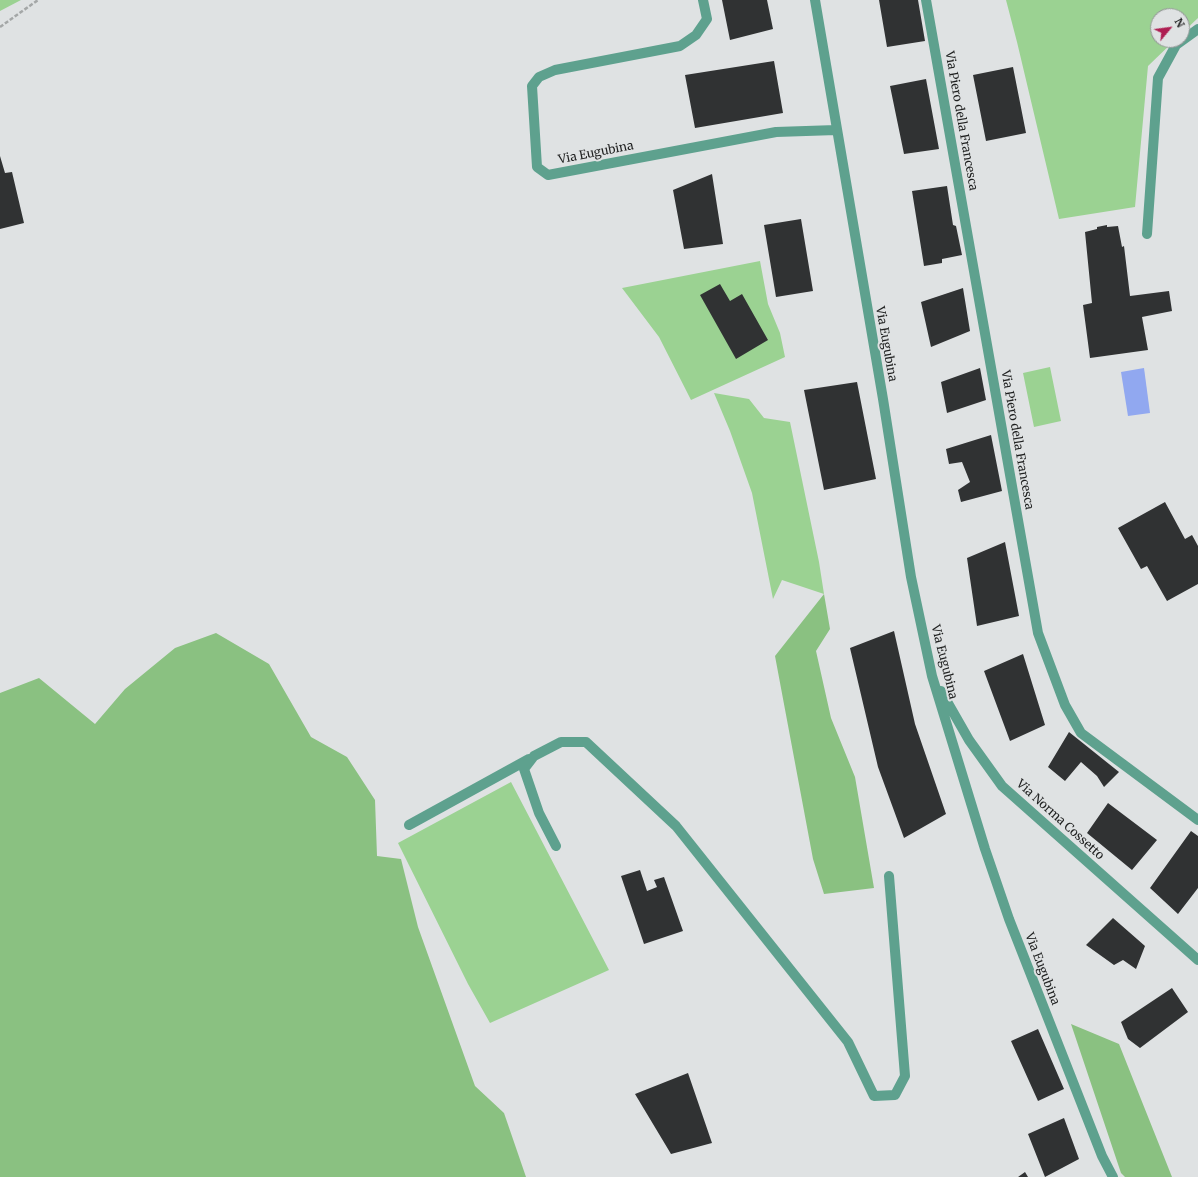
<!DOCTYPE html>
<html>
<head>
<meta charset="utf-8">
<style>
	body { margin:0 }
	#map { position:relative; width:1198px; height:1177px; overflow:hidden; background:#dfe2e3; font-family:Merriweather,serif }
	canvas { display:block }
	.north { position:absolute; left:1150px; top:8px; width:40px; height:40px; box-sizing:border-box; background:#dfe2e3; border:1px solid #929495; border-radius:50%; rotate:61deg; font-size:11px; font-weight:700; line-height:16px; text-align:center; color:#1f2020 }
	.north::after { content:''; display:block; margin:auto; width:14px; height:18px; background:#ae1e52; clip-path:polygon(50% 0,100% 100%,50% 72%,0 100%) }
</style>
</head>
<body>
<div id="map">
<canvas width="1198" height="1177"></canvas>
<div class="north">N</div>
</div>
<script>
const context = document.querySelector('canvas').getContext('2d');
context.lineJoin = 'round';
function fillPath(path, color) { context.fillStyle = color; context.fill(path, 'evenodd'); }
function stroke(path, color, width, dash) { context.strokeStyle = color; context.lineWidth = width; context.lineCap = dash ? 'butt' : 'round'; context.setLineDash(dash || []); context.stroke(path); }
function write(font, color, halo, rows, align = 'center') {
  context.font = font + ' Merriweather,serif'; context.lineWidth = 4; context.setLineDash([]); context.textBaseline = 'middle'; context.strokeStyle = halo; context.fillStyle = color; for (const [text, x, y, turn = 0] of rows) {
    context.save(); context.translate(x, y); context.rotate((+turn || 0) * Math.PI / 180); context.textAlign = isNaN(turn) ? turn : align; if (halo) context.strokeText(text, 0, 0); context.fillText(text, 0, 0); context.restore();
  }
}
fillPath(new Path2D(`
	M0 0H21L0 11Z
	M1006 0H1198V18L1182 33V16H1158V40H1175L1148 66 1135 207 1059 219 1017 42Z
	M760 261 768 304 780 333 785 357 691 400 659 337 622 288Z
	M1050 367 1061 421 1034 427 1023 373Z
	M714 393 749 399 764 418 790 422 819 562 824 594 782 580 773 599 752 493 730 431Z
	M511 782 609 970 490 1023 468 984 398 843Z`), '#9bd292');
fillPath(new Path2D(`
	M824 594 830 629 816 651 831 718 855 777 874 888 824 894 813 859 775 656Z
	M216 633 269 664 311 737 347 757 375 800 377 856 401 859 418 927 475 1086 504 1113 526 1177H0V693L39 678 95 724 125 689 175 648Z
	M1071 1024 1119 1044 1172 1177H1125L1121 1173Z`), '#8ac181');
fillPath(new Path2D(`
	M1144 368 1150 413 1128 416 1121 372Z`), '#91a8f0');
fillPath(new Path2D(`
	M722 0H767L773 29 730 40Z
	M879 0H918L925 41 887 47Z
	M774 61 783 113 695 128 685 75Z
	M1013 67 1026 133 986 141 973 75Z
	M926 79 939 149 904 154 890 86Z
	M0 156 5 173 12 172 24 223 0 229Z
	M712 174 723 244 684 249 673 190Z
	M947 186 953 225 956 226 962 255 942 259V263L924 266 912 191Z
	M801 219 813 291 776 297 764 225Z
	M1107 225V227L1118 226 1122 247 1124 246 1130 296 1169 291 1172 311 1142 317 1148 350 1090 358 1083 305 1092 303 1085 232 1097 229V227Z
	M720 284 730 301 742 294 768 340 736 359 700 295Z
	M963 288 970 331 931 347 921 302Z
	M980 368 986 400 947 413 941 382Z
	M857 382 876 479 824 490 804 390Z
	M991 435 1002 491 961 502 958 490 970 482 962 462 949 464 946 449Z
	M1165 502 1185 539 1192 535 1198 546V584L1167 601 1147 566 1141 569 1118 528Z
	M1005 542 1019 616 977 626 967 558Z
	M894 631 915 724 946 814 904 838 878 767 850 648Z
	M1023 654 1045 725 1010 741 984 671Z
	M1069 732 1119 772 1104 787 1097 776 1081 762 1065 781 1048 767Z
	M1108 803 1157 840 1132 870 1087 833Z
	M1191 831 1198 836V888L1178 914 1150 888Z
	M640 870 647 891 657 887 654 880 664 877 683 931 644 944 621 876Z
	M1113 918 1145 946 1136 969 1123 960 1114 965 1086 945Z
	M1172 988 1188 1012 1140 1048 1128 1039 1121 1022Z
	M1038 1029 1064 1089 1038 1101 1011 1041Z
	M688 1073 712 1143 671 1154 635 1094Z
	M1064 1118 1079 1159 1045 1177 1028 1134Z
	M1025 1172 1028 1177H1018Z`), '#303233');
stroke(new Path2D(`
	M0 27 38 0`), '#a4a7a7', 2.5, [4, 2]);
stroke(new Path2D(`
	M703 0 707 19 696 35 680 46 555 70 539 77 532 86 537 167 548 175 776 132 836 130
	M815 0 883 399 911 577 932 676 985 849 1009 919 1102 1156 1113 1177
	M926 0 1038 633 1065 705 1081 733 1198 820
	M1147 234 1158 78 1176 45 1198 29
	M941 691 969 740 1002 786 1198 960
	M409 825 529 759
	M556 846 539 813 524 769 534 756 561 742H586L676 826 848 1042 874 1096 895 1095 905 1076 889 876`), '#5ea18e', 10);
write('12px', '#1f2020', '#dfe2e3', [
	["Via Piero della Francesca",961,121,80],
	["Via Eugubina",596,153,-11],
	["Via Eugubina",886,344,80],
	["Via Piero della Francesca",1017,440,80],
	["Via Eugubina",944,662,76],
	["Via Norma Cossetto",1060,820,42],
	["Via Eugubina",1042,969,69]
]);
</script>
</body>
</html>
